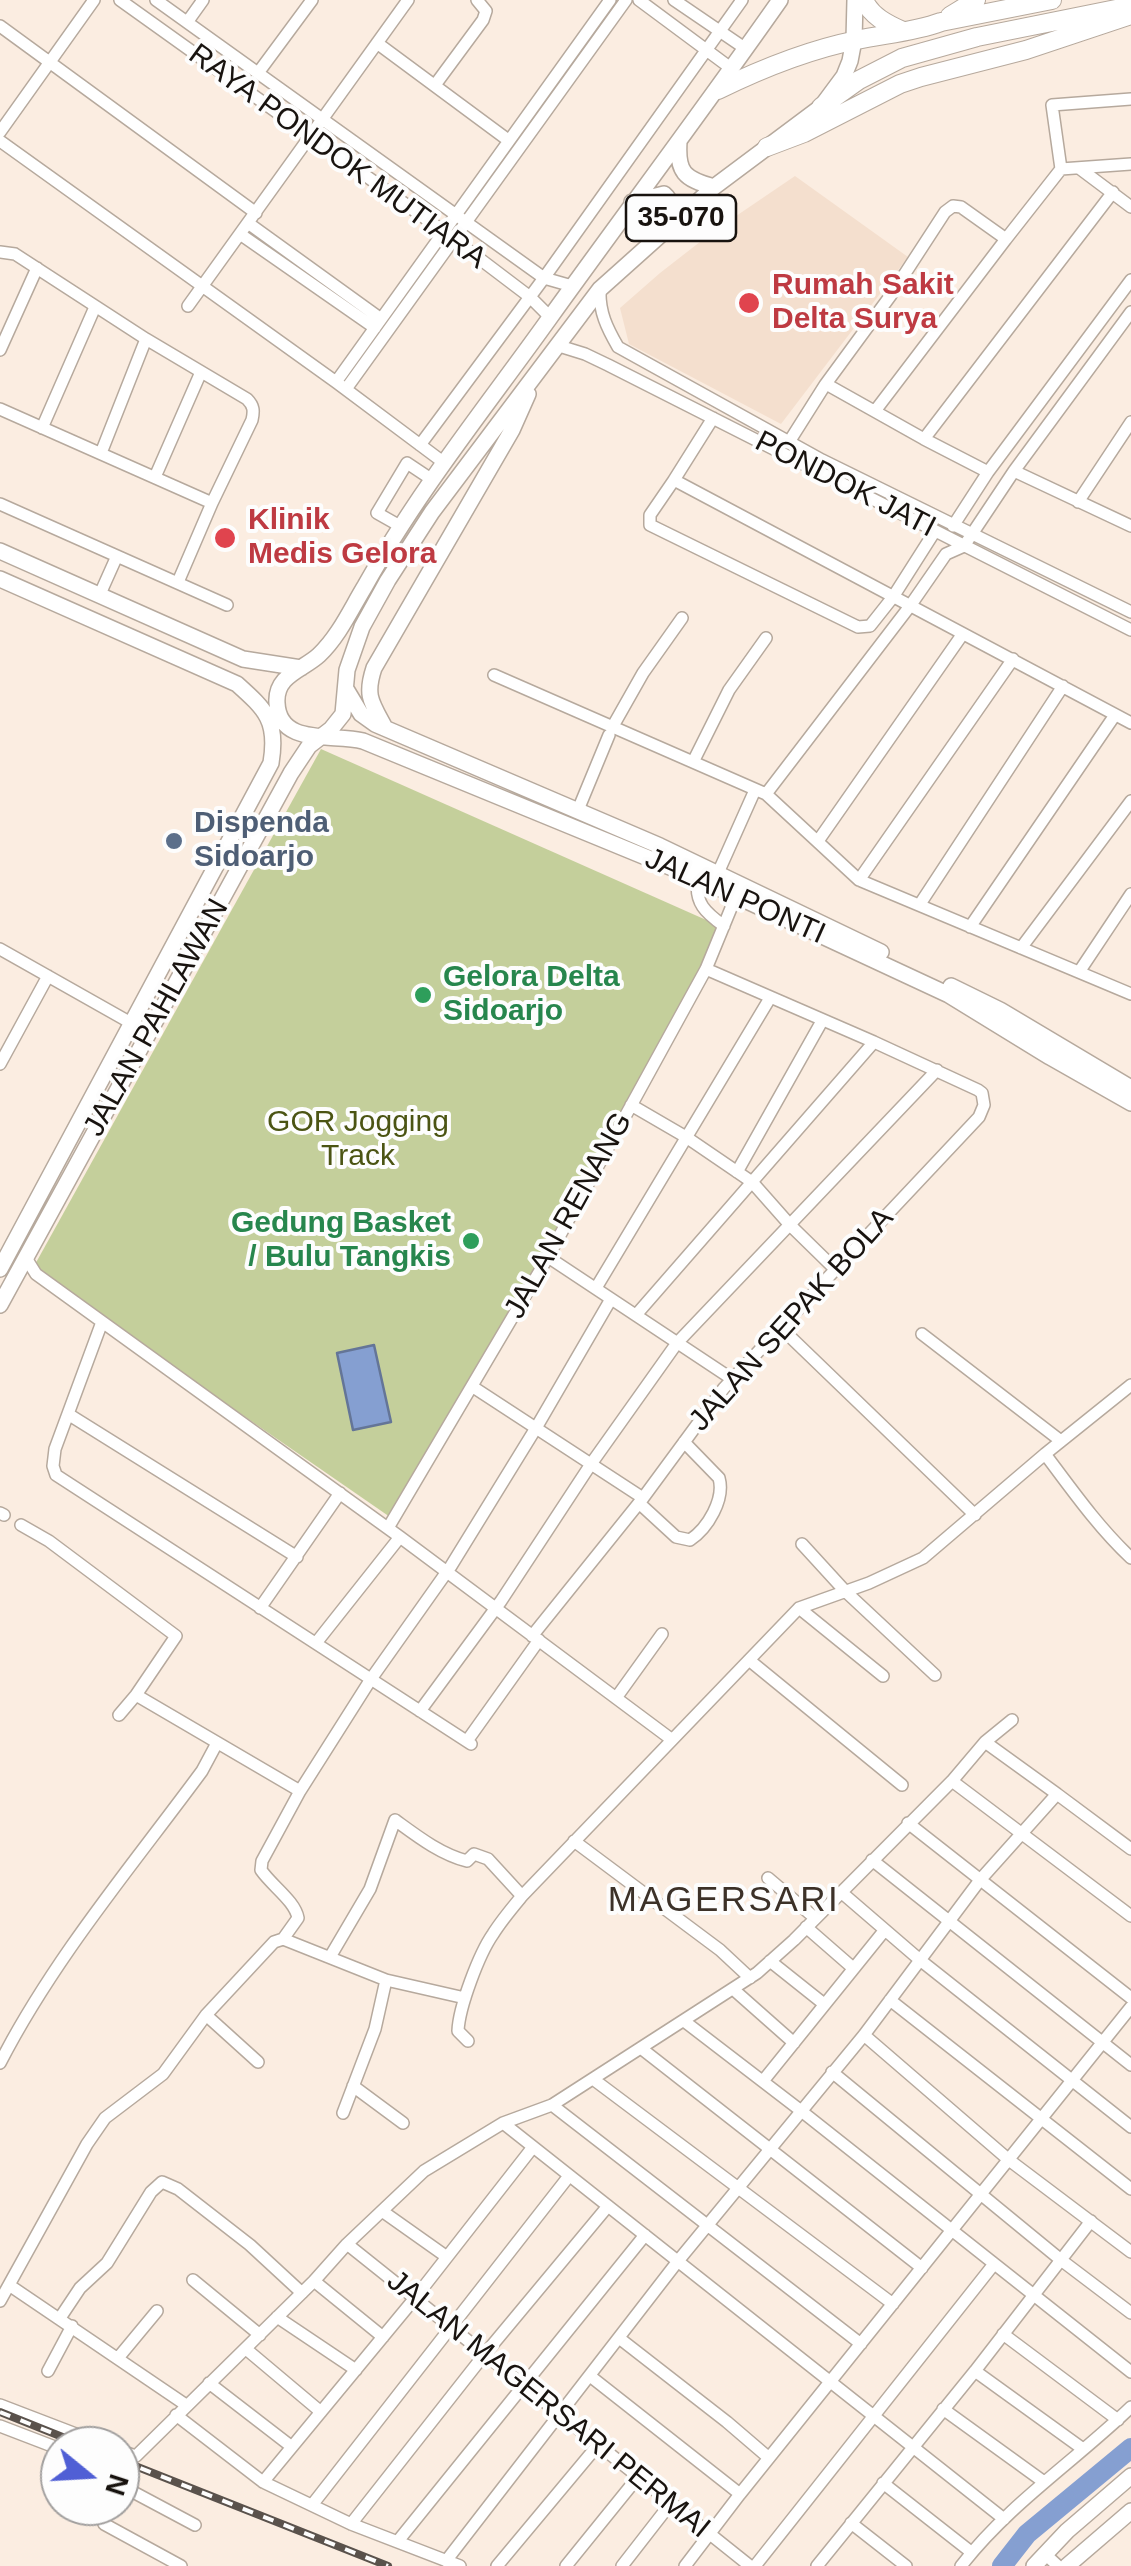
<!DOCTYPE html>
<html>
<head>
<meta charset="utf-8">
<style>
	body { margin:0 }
	#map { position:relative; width:1131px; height:2566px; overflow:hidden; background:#fbede1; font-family:Arial,sans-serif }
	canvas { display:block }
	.north { position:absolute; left:40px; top:2426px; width:100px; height:100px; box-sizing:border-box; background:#fdfdfd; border:2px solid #a19f9e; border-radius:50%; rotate:108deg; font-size:28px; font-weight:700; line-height:40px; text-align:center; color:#18130f }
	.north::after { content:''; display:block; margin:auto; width:35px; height:45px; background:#505fd5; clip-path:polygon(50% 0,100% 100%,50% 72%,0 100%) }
</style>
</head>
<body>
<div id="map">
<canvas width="1131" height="2566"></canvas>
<div class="north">N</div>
</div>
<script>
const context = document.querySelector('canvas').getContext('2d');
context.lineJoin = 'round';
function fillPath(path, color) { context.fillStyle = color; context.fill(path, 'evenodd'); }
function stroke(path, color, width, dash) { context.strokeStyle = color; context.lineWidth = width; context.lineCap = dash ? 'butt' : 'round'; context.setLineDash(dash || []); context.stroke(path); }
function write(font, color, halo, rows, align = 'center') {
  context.font = font + ' Arial,sans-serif'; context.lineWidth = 8; context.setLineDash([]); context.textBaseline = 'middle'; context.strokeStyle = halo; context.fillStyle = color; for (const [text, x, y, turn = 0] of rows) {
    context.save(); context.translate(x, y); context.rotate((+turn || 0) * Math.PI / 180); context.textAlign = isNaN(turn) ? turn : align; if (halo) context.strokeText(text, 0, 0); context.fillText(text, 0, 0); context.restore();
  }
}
fillPath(new Path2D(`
	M795 176 908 257 781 424 629 344 620 308 660 273 714 231Z`), '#f4dfce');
fillPath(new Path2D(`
	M321 749 722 927 548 1257 390 1517 105 1320 33 1268Z`), '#c4cf9b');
const water = new Path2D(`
	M374 1345 391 1422 353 1430 337 1353Z`);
fillPath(water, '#859fd1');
stroke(water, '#647597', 2.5);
stroke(new Path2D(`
	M1002 2566 1027 2534 1131 2448`), '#859fd1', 20);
const minor = new Path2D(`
	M120 0 443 231 530 297 550 317
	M156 0 544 278 572 286
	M639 0 732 69
	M674 0 746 49
	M188 21 203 0
	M0 26 256 213
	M377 43 508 140
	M258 73 312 0
	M435 85 483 20 486 11 477 0
	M0 132 94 0
	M0 141 336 382 443 462
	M1079 168 1131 207
	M1061 169 1052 105 1131 99
	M248 223 381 319
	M240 234 375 328
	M0 252 15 254 146 339 247 399C254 406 254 411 252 420L212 503 178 582
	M600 289C599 312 607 328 618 347L822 460 1131 612
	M188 306 408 0
	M556 345 585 354 608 365 1131 630
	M0 350 37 268
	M336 382 610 0
	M826 384 924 439
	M346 389 626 0
	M0 409 212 503
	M875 411 1006 239
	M713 418 674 480 1131 723
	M42 428 95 307
	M789 442 825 385 891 295 945 212 953 206 961 207 1006 239 1061 169 1131 164
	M420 445 544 278 742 0
	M101 453 146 339
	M1014 471 1131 526
	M988 472 924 439 1113 192
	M155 477 201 372
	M674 480 650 515V525L858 627 870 626 893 597 935 531
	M1078 502 1131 422
	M0 504 227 605
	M400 526 377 513 407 463 431 479
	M953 526 988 472 1131 280
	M100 594 117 556
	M494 675 766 794 859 880 1131 994
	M613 726 643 673 682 618
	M693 762 729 690 766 638
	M766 794 910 606 946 554 964 546 1014 471 1131 312
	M578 810 609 735
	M818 841 962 635
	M718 873 755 790
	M698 879C694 903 706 913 724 926
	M859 880 1013 659
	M920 904 1063 686
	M970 927 1115 715
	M1021 948 1131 801
	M0 949 131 1023
	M1079 972 1131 894
	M0 1064 48 976
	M631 1105 686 1137 752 1182 790 1225 834 1268
	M737 1172 822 1021
	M548 1257 732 1379
	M26 1258 36 1274 400 1537 671 1739
	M596 1288 770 998
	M636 1315 874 1042
	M102 1322 55 1449 53 1466 56 1475 471 1744
	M780 1327 975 1515
	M922 1334 1061 1441
	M473 1387 643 1498
	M68 1414 297 1557
	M1045 1454C1072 1490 1098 1527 1131 1558
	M639 1503 676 1537 690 1540C708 1528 725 1499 719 1478L684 1442
	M0 1513 4 1515
	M21 1525 49 1541 176 1636 136 1695 119 1715
	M388 1528 548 1257 706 969 736 896
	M802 1544 845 1591 935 1675
	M260 1608 340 1493
	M799 1608 883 1676
	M532 1636 643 1498 724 1388 979 1117 984 1105 982 1093 978 1090 874 1042 706 969
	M316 1643 400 1537
	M749 1660 902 1785
	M136 1695 300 1791
	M616 1698 662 1634
	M420 1711 501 1601 591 1464 677 1343 937 1070
	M467 1741 539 1640
	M985 1742 1012 1720
	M952 1781 1131 1916
	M908 1823 1131 1998
	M574 1841 720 1950 750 1978
	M872 1860 1131 2065
	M768 1878 815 1918
	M841 1892 920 1960 1131 2127
	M806 1927 853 1968
	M283 1939 386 1980 465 1998
	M330 1957 370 1889 395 1820C417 1836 440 1854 467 1861L474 1854 488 1859 522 1896
	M770 1961 824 2004
	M733 1989 794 2043
	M890 2000 1131 2189
	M206 2015 258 2062
	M684 2021 800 2110 1131 2372
	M864 2035 1009 2160 1131 2252
	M468 2041 458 2031C459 2007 479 1954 493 1934 501 1921 512 1908 522 1896L799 1608 869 1583 923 1558 1045 1454 1131 1385
	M642 2049 922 2268
	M0 2063C54 1958 132 1866 202 1771L217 1743
	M832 2072 1061 2260 1131 2313
	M593 2079 893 2304
	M763 2081 884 1931
	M353 2086 403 2123
	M552 2105 861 2344
	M343 2113 375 2029 386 1980
	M503 2123 1004 2519
	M382 2211 447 2257
	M347 2244 750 2566
	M193 2280 260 2335
	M314 2281 383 2337
	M9 2285 186 2405
	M0 2301 87 2144 105 2118 163 2074 206 2015 274 1942 283 1939 298 1918C295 1901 272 1886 261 1870L262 1861 300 1791 371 1679 451 1566 536 1428 611 1299
	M277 2317 356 2370
	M60 2318 80 2288 107 2263 151 2192 162 2182 178 2189 250 2245 302 2293
	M1003 2334 1118 2420
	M619 2338 727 2422 769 2458
	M246 2349 321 2412
	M118 2358 157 2311
	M48 2371 72 2326
	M975 2371 1083 2449
	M590 2376 740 2494
	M209 2383 292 2447
	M0 2405 107 2446
	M943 2409 1044 2482
	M176 2415 263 2482 351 2524 460 2566
	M0 2426 60 2449
	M120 2451 136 2456 314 2281 347 2244 424 2171 503 2123 552 2105 757 1973 794 1940 952 1781 985 1742 1057 1794
	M120 2471 126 2474 120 2485
	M263 2482 415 2298 533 2147
	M883 2483 971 2552
	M120 2485 195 2525
	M312 2505 569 2176
	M109 2506 103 2520 104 2524 181 2566
	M851 2523 906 2566
	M351 2524 484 2355 608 2206
	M398 2541 645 2235
	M1045 2554 1058 2566
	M446 2561 678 2261 864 2035 980 1880 1057 1794 1131 1849
	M497 2566 598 2445
	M566 2566 638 2477
	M622 2566 671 2503
	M685 2566 740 2494 1131 2007
	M755 2566 994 2264
	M817 2566 975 2371 1091 2221
	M961 2566C1009 2504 1075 2461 1131 2407`);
const major = new Path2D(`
	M780 0C705 107 626 212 549 319 486 407 418 491 365 586 351 609 339 636 319 655 303 670 275 675 277 703 279 747 334 733 363 741L704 881 949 995 1050 1057 1131 1103
	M679 142C677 172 684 179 714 187
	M632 202 664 194C676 204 670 216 667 229
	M0 551 243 659 301 668
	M0 579 237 684C266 710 278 721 271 763L0 1269
	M346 689 361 714 375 724 660 846 881 952
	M384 726C371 702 365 695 374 668L512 430 528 394
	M951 986 1000 1010 1131 1088
	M0 1305 291 773 309 746 331 729 343 714 347 670 362 627 388 580 432 512 600 289 714 187 821 107 844 76 850 61 854 40 855 0
	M1034 2566 1067 2531 1131 2476
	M1067 2566 1131 2511`);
const highway = new Path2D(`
	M864 0C871 16 887 24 903 31
	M950 16 976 0
	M718 90C763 68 807 50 857 40 885 34 914 32 941 22L1052 0
	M821 107 859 80 902 58 977 37 1131 6
	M767 147 804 133 900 84 921 77 1026 50 1131 15`);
stroke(minor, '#b6a99d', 14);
stroke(major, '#b6a99d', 18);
stroke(highway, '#b6a99d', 20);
stroke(minor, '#fff', 11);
stroke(major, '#fff', 15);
stroke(highway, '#fff', 18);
const rail = new Path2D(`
	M0 2412 85 2446
	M120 2460 388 2566`);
stroke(rail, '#5a524c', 8);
stroke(rail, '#fdfdfd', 4, [11]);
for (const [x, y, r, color] of [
	[749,303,12,"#e0444e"],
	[225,538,12,"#e0444e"],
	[174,841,10,"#5c6f8a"],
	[423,995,10,"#2e9e5b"],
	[471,1241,10,"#2e9e5b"]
]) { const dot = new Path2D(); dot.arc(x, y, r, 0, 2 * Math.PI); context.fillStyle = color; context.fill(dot); stroke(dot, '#fdfdfd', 4); }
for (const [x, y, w] of [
	[681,218,110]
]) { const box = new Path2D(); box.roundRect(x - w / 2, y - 23, w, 46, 8); context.fillStyle = '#fdfdfd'; context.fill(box); stroke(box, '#18130f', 2.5); }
write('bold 28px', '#18130f', null, [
	["35-070",681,218]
]);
write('30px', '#18130f', '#fdfdfd', [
	["RAYA PONDOK MUTIARA",337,157,36],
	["PONDOK JATI",845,485,27],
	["JALAN PONTI",735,897,24],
	["JALAN PAHLAWAN",157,1018,-61],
	["JALAN RENANG",569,1216,-61],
	["JALAN SEPAK BOLA",792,1320,-48],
	["JALAN MAGERSARI PERMAI",548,2405,39]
]);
write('bold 30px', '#be3a42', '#fdfdfd', [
	["Rumah Sakit",772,286],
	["Delta Surya",772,320],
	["Klinik",248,521],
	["Medis Gelora",248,555]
], 'left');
write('bold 30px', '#4e5e75', '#fdfdfd', [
	["Dispenda",194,824],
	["Sidoarjo",194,858]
], 'left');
write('bold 30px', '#27864d', '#fdfdfd', [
	["Gelora Delta",443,978],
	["Sidoarjo",443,1012],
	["Gedung Basket",451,1224,"right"],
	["/ Bulu Tangkis",451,1258,"right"]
], 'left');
write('30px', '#4b5413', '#fdfdfd', [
	["GOR Jogging",358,1123],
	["Track",358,1157]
]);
context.letterSpacing = '2.5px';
write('35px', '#3c3128', '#fdfdfd', [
	["MAGERSARI",724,1901]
]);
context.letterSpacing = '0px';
</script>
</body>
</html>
